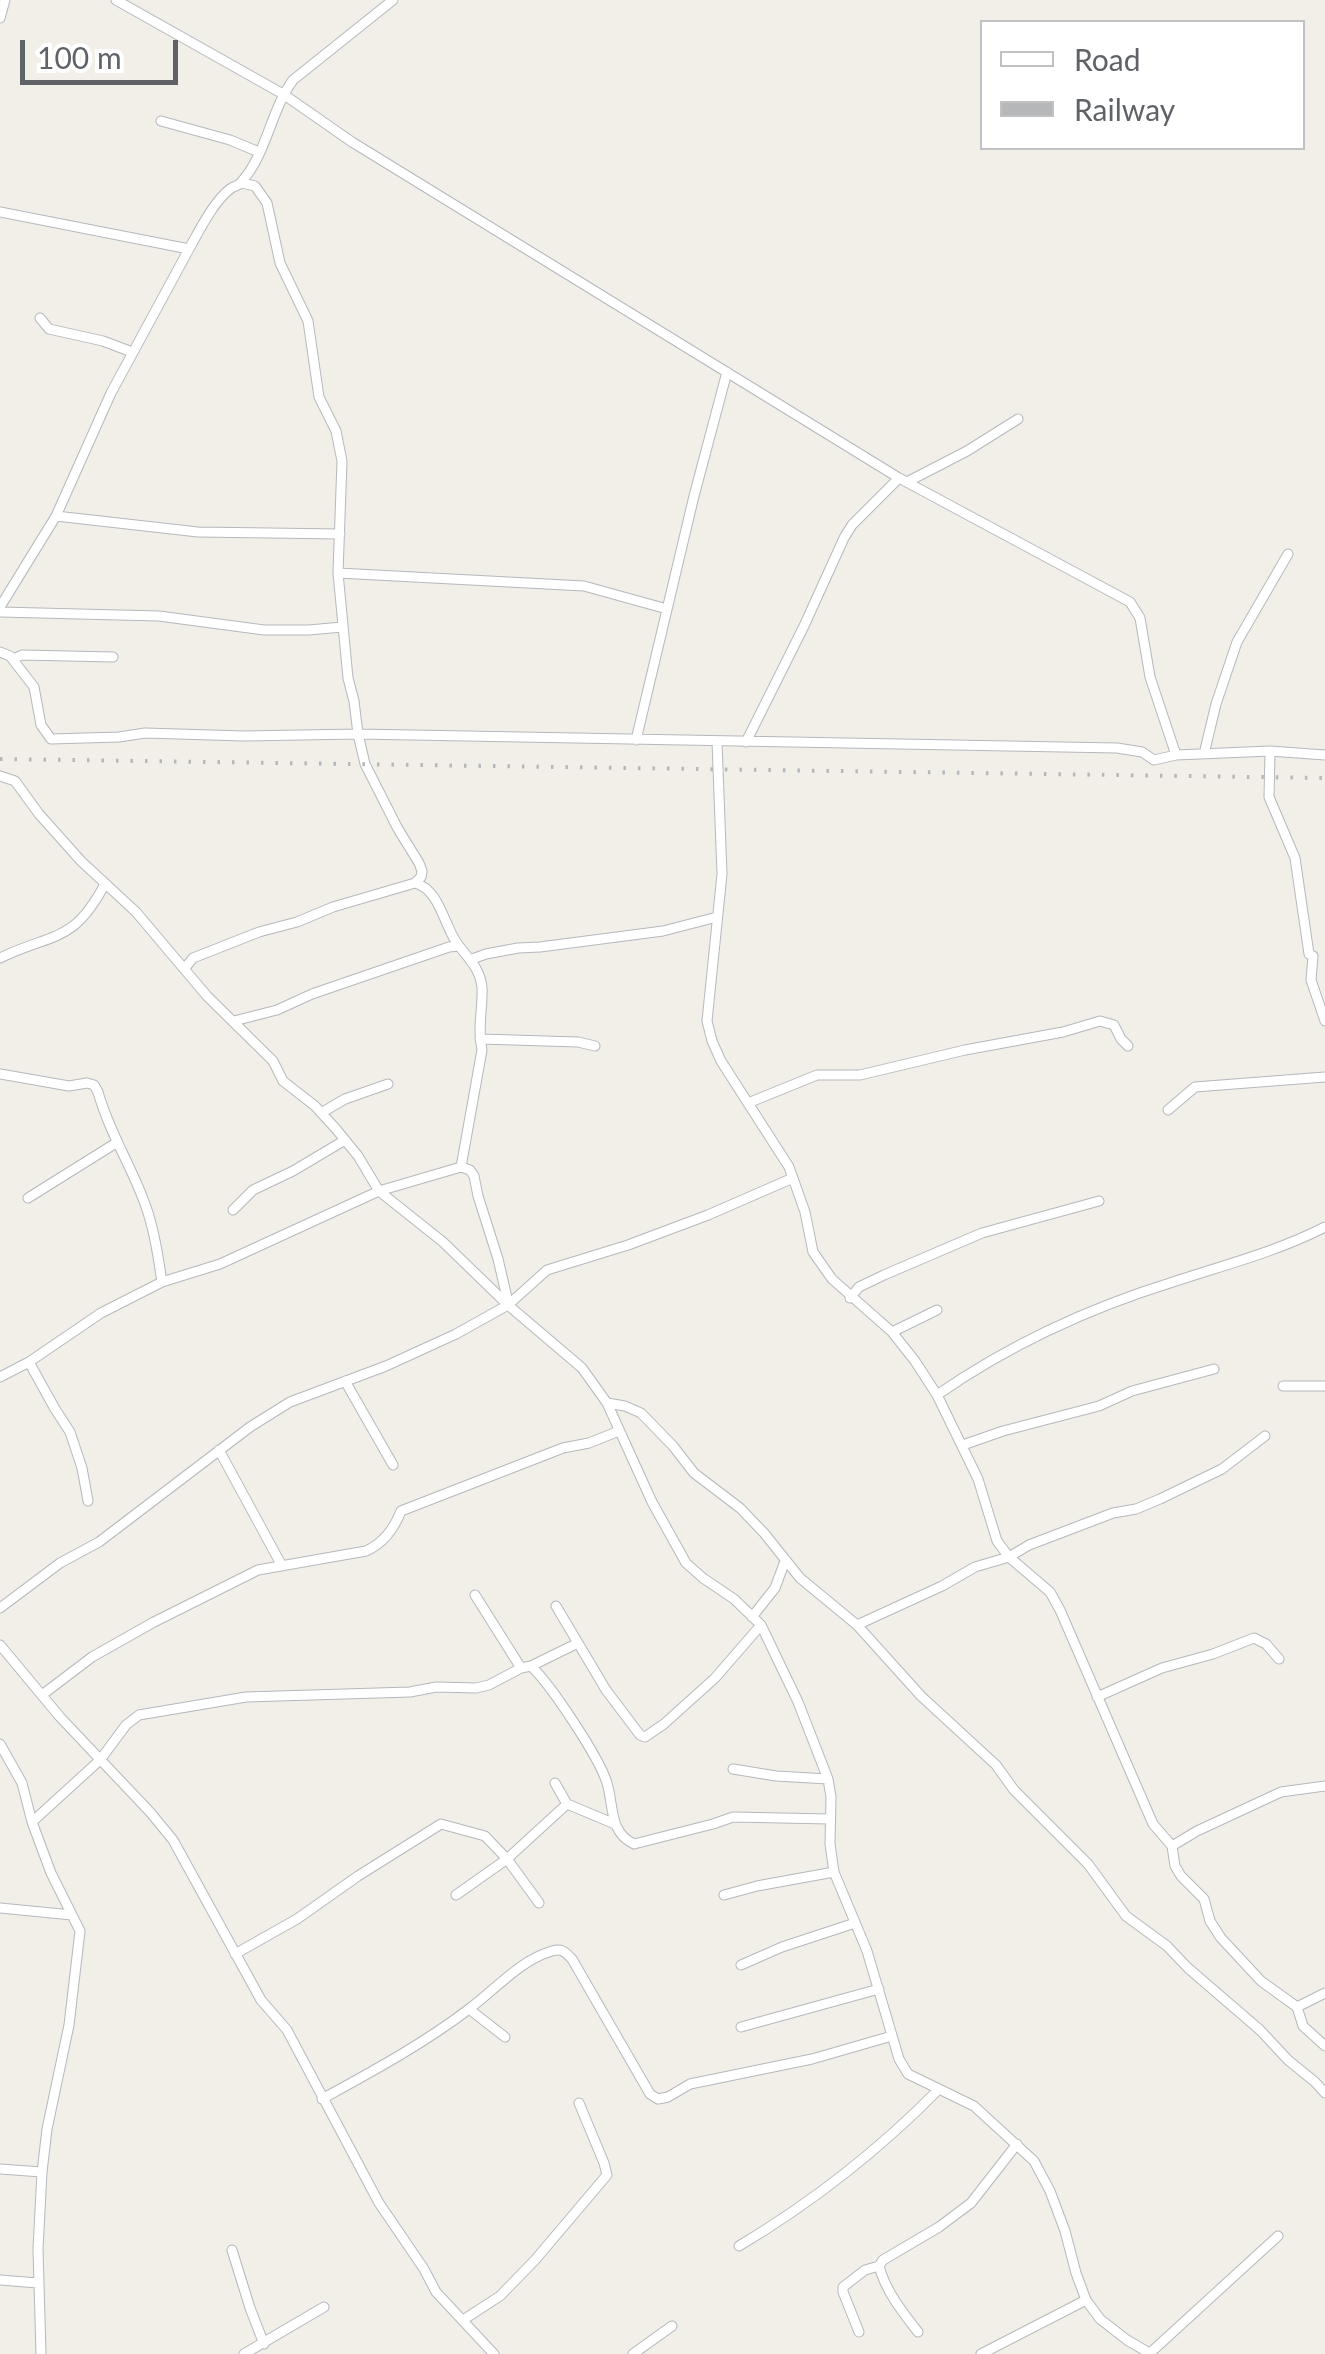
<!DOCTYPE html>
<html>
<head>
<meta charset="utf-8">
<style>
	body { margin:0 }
	#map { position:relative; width:1325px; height:2354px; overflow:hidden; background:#f1efe8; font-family:Lato,sans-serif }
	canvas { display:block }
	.legend { position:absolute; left:980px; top:20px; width:325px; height:130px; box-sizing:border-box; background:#fff; border:2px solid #bfc1c3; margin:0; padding:12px 18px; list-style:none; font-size:30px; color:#5f6368 }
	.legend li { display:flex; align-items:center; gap:20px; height:50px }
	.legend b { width:50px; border:2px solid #bfc1c3 }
	.scale { position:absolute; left:20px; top:40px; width:158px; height:45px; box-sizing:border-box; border:5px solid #5f6368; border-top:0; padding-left:12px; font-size:30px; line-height:35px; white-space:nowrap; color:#5f6368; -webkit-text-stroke:8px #fff; paint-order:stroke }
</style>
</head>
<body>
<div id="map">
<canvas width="1325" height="2354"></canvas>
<ul class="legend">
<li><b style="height:12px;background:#fff"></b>Road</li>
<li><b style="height:12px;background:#b6b7b8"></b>Railway</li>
</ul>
<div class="scale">100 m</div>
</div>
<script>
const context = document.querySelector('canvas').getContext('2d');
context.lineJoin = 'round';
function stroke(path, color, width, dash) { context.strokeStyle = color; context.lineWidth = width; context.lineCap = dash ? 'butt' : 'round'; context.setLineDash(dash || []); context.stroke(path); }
const minor = new Path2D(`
	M116 0 283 94 352 142 899 478 1130 602 1140 618 1150 677 1176 755
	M0 18 5 0
	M161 121 230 140 259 152
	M242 183 255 186 267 203 280 263 308 321 319 397 336 431 342 461 338 573 348 678 354 701 358 734 365 764 398 829 419 863 422 871 421 877 415 883
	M0 212 189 249
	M40 318 49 329 103 341 132 352
	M907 482 967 451 1018 419
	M56 516 198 532 340 534
	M338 573 584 586 667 609
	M0 607 56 516 111 393 189 249C199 231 214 201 230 189 238 183 236 189 243 180 267 152 271 110 293 80L393 0
	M0 612 159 616 264 630H309L342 627
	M0 652 10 656 34 687 41 725 51 739 119 737 145 733 244 736 358 734 1117 748 1142 752 1154 760 1176 755 1270 751 1325 755
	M13 659 22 655 113 657
	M636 740 694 496 727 372
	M717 742 722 874 707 1021 712 1041 721 1061 789 1167 805 1212 813 1252 832 1279 892 1332 915 1361 937 1395 978 1479 997 1541 1009 1557 1050 1592 1060 1610 1153 1824 1172 1846 1175 1866 1181 1876 1204 1899 1210 1921 1221 1938 1261 1981 1297 2007 1303 2026 1325 2046
	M746 742 804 626 844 538 852 525 899 478
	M1270 751 1269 797 1295 858 1309 954 1313 956 1311 980 1325 1021
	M1204 754 1216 704 1237 642 1288 554
	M0 776 15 781 39 814 81 861 136 912 207 996 273 1061 283 1081 315 1106 336 1129 358 1156 379 1191 443 1242 508 1305 582 1368 607 1403 652 1502 686 1563 703 1578 734 1599 761 1625 798 1702 828 1779 831 1797 830 1844 834 1872 867 1951 899 2059 908 2074 974 2106 1034 2161 1050 2191 1065 2231 1076 2273 1086 2300 1100 2319 1127 2340 1151 2354
	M0 958C54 932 73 944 105 884
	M472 959 486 954 518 948 540 947 663 931 717 917
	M185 968 193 958 259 932 297 922 333 907 415 883C441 890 444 928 459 946 469 959 480 969 482 987 483 1009 477 1027 482 1050L461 1167
	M234 1021 277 1010 312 994 449 947 459 946
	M480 1039 578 1042 595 1046
	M0 1074 69 1086 87 1083 94 1085 98 1092C109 1132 131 1165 145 1204 154 1228 158 1256 162 1282
	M748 1103 817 1075H860L965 1050 1063 1032 1100 1021 1114 1025 1121 1039 1128 1046
	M1168 1110 1195 1087 1325 1077
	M321 1113 345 1099 388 1084
	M461 1167 470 1170 474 1176 478 1196 498 1259 508 1302
	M28 1198 116 1143
	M233 1210 253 1190 293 1171 345 1140
	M850 1298 859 1287 884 1275 982 1233 1099 1201
	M892 1332 937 1310
	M29 1362 55 1409 70 1432 82 1468 88 1501
	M0 1377 29 1362 101 1313 162 1282 220 1264 379 1191 461 1167
	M345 1381 393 1465
	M1283 1386H1325
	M937 1395C1009 1345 1089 1308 1173 1282 1224 1265 1276 1252 1325 1227
	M607 1403 625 1406 641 1413 673 1446 694 1473 740 1508 764 1533 800 1578 857 1625 921 1696 996 1765 1014 1790 1088 1864 1126 1916 1167 1946 1188 1968 1260 2030 1288 2060 1315 2082 1325 2093
	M963 1445 1003 1431 1099 1406 1132 1391 1214 1369
	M219 1450 282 1566
	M475 1595 521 1668
	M556 1606 606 1690 640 1735 645 1737 664 1724 715 1678 761 1625
	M0 1608 60 1563 99 1542 250 1427 290 1402 386 1366 456 1334 508 1305 547 1270 628 1245 708 1215 793 1178
	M752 1617 775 1588 785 1561
	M857 1625 942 1586 975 1567 1009 1557 1029 1545 1113 1513 1136 1509 1160 1499 1222 1469 1265 1436
	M0 1645 60 1717 150 1812 173 1840 261 2000 287 2030 379 2203 424 2269 436 2292 494 2354
	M531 1666 578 1643
	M42 1695 92 1657 154 1622 258 1570 366 1551C384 1543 394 1529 401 1511L563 1448 589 1443 619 1431
	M1097 1697 1162 1668 1213 1654 1254 1638 1266 1644 1279 1659
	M0 1744 22 1783 32 1822 51 1873 80 1931 69 2025 47 2129 42 2172 38 2249 41 2354
	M733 1769 776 1776 828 1779
	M555 1783 567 1804 615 1824
	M32 1822 100 1760 126 1725 139 1715 246 1697 410 1692 436 1687 476 1688 489 1685 521 1668 531 1666C551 1685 599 1757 607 1783 614 1807 609 1832 634 1844L713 1824 733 1817 830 1819
	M1172 1846 1197 1831 1281 1792 1325 1786
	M724 1895 757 1886 834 1872
	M539 1903 507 1859 567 1804
	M0 1908 72 1915
	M235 1954 297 1919 358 1876 441 1824 485 1836 507 1859 456 1895
	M741 1965 782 1947 855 1923
	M1297 2007 1325 1993
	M469 2009 505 2037
	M741 2027 879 1989
	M322 2099C373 2071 423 2044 469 2009 495 1990 520 1960 552 1951 562 1948 565 1952 572 1959L650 2094 658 2099 668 2097 690 2084 812 2059 892 2036
	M0 2169 42 2172
	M739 2246C811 2203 880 2149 939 2089
	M232 2250 250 2308 264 2344
	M0 2280 38 2283
	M463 2320 500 2296 535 2260 607 2175 604 2163 579 2103
	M859 2332 843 2292V2287L865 2270 879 2266
	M918 2332C903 2313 885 2290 879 2266L883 2260 939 2227 971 2203 1017 2144
	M1150 2353 1278 2236
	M244 2354 324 2307
	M633 2354 672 2326
	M981 2354 1086 2300`);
stroke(minor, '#b5b8bc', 11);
stroke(minor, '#fff', 9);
stroke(new Path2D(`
	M0 759 1325 778`), '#b6b7b8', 4, [2.5, 12]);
</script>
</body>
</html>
